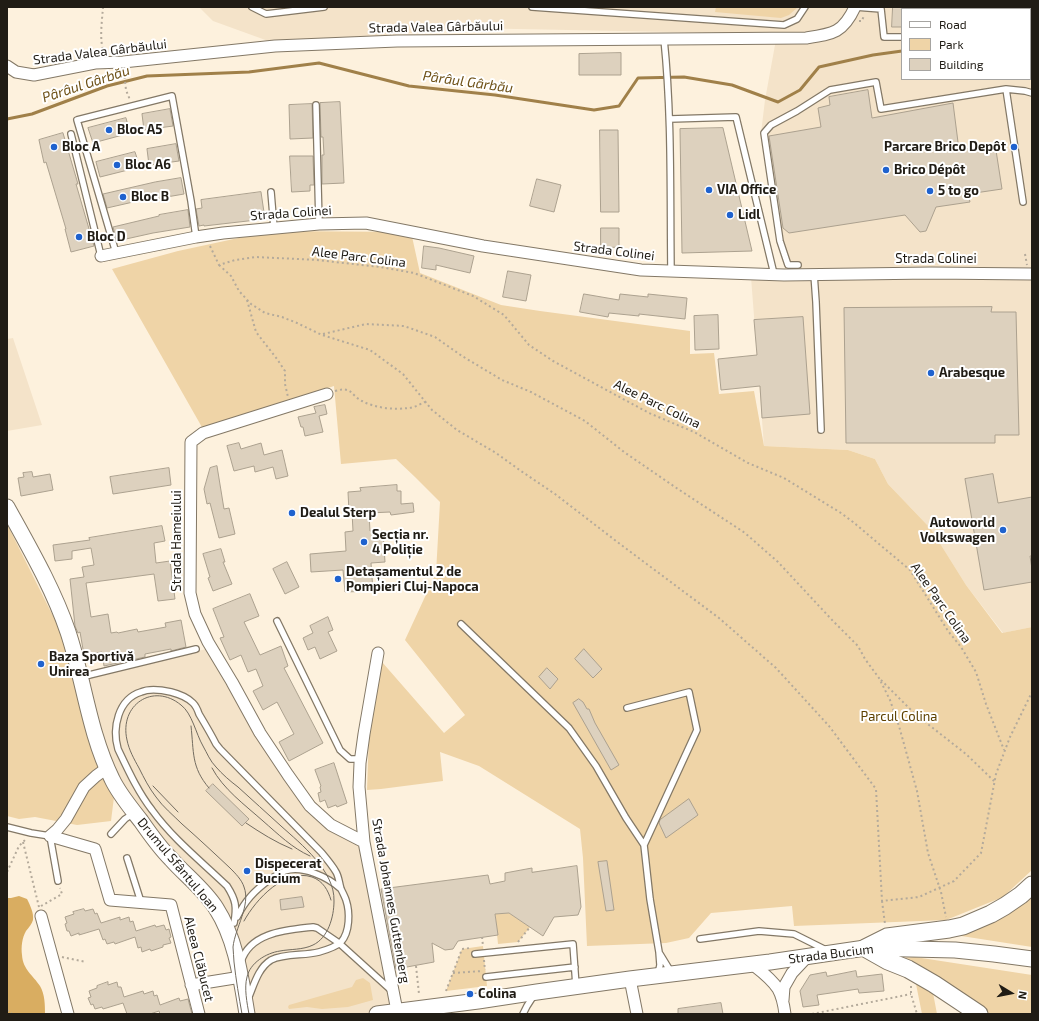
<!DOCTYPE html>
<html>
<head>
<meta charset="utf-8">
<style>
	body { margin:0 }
	#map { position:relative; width:1039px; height:1021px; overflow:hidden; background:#fdf1dd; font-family:"Exo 2",sans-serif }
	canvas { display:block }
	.frame { position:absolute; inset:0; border:8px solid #201c15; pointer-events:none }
	.legend { position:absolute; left:901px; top:8px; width:130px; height:72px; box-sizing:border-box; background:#fff; border:1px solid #a6a4a1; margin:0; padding:5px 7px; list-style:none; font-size:12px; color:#201c15 }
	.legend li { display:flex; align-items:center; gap:8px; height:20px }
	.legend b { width:20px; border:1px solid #a6a4a1 }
	.north { position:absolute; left:991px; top:973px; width:40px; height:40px; -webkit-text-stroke:3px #fff; paint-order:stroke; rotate:100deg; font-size:11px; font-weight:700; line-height:16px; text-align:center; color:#201c15 }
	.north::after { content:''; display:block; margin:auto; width:14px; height:18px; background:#201c15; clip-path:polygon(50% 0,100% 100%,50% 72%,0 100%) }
</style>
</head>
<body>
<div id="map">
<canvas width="1039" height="1021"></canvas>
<div class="frame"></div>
<ul class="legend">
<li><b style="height:5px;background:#fff"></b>Road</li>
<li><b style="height:11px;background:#efd4a7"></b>Park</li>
<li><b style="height:11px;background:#ddd1be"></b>Building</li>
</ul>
<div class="north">N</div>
</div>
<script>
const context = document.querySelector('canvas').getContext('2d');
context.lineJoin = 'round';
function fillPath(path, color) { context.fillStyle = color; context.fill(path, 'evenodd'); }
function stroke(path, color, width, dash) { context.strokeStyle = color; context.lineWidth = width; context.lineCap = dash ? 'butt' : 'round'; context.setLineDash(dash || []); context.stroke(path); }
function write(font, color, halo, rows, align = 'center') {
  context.font = font + ' "Exo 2",sans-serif'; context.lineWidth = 4; context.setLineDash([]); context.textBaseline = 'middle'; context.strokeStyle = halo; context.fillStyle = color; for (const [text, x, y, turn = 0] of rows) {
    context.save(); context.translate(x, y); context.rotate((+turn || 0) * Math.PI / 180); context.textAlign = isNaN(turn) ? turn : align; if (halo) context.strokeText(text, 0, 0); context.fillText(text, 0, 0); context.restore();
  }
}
fillPath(new Path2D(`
	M199 7H1013V9H902V79H1030V63L1032 77V627L1003 633 966 585 931 529 888 484 875 459 848 450 764 446 751 277H765L785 269 776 230 761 133 765 100 777 34 465 28 367 37 271 42 213 21Z
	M13 338 42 425 7 431V339Z
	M211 648 310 806 364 842 397 1011 377 1014H252L228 931 122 796 81 677Z`), '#f4e3c9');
fillPath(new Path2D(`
	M716 7H798L789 15 781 18 715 12Z
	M271 231 411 232 420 273 501 305 540 311 690 331V354L714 353 719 394 754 391 764 446 848 450 875 459 888 484 931 529 966 585 1002 633 1032 627V870L1003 897 946 920 794 926 792 906 711 913 689 938 666 943 587 946 583 858 580 829 479 766 440 752 443 781 381 789 367 790 369 733 382 662 444 733 465 715 405 640 436 573 440 502 415 477 396 459 341 464 334 386 203 429 112 269 178 251Z
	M7 524 57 624 115 789 111 821 77 825 35 817 19 819 7 816Z
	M1032 895V947L955 935Z
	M509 913 530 927 518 942 498 944 495 914Z
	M483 946 487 986 446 991 462 949Z
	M915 957 1032 975V1014H989L900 958Z
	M363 978 370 983 373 1000 348 1007 322 1009 307 1007 289 1009 288 1007 289 1005 352 987 356 980Z
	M916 984 933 993 937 1014H922Z`), '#efd4a7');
fillPath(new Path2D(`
	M19 896 27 899C30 905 34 913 33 920 32 924 29 927 26 931 22 938 21 947 22 955 23 970 33 975 40 986 45 994 45 1006 45 1014H7V898H11Z`), '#d9ad61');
stroke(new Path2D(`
	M7 119 32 114 107 86 147 76 249 72 319 63 409 86 495 95 594 110 619 106 638 78 684 77 732 85 778 102 800 90 819 67 873 55 902 51`), '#a08049', 3);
const building = new Path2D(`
	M893 7H902V27H892Z
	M621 53V75H579V54Z
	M868 90 872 118 953 103 959 150 995 144 1002 189 968 194 970 202 936 207 926 231 920 232 905 215 789 233 783 228 769 136 821 127 818 108 830 105 829 97Z
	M340 102 344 183 322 184V155H324L323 137H321L320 103Z
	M312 104 313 138 290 139 289 105Z
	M170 109 173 126 144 130 142 114Z
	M126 118 130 133 93 143 88 128Z
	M723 128 752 251 682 253 680 129Z
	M600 130H618L619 212H601Z
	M63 133 78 184H76L94 246 71 252 65 229H66L46 162 44 163 39 140Z
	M176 144 179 161 150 165H149L147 149Z
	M135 152 140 167 100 177 96 162Z
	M290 156H313L314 185H310V191L292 192Z
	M181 178 184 194 155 199V197L107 208 103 194 155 182Z
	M537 179 561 185 554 212 530 206Z
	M261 192 265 219 204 226V225L199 226 196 209 202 208 201 200Z
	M188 210 190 227 153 233 117 241 113 227 159 216V215Z
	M601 228H619V247L601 248Z
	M424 246 439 248 474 256 470 273 436 265V270L422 268Z
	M508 271 531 275 526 301 503 297Z
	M584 294 619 300 620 294 648 297V294L687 298 685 319 639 314V316L609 313 608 317 580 312Z
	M992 307 991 312H1016L1019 435H995V443H846L844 308Z
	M718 315 719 349 695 350 694 316Z
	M803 317 810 414 762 418 760 386 721 390 718 359 757 355 754 320Z
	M325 405 327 414 319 416 323 432 305 436 303 427H301L298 417 316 413 314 407Z
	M239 443 241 449 261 443 264 455 282 450 288 476 276 479 273 467 255 472 254 466 234 471 227 446Z
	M217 466 224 509 229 508 235 534 219 538 210 503 207 504 204 489 210 468Z
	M169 468 171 485 113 494 110 477Z
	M32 472 33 477 50 474 53 490 21 496 18 478 24 477 23 473Z
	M993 474 998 503 1032 497V556H1030L1032 569V582L984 590 965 479Z
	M397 485V491H401V504L413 503 414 512 391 515 390 512 369 513 370 531H383L385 562 371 563 373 591 345 592 343 570 311 572 310 554 346 551 345 532 353 531 352 512H349L348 492 361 491 360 488Z
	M162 526 165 541 154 543 156 563 170 561 175 599 158 601 154 574 86 583 91 617 108 614 111 633 117 632 118 633 137 629 138 632 166 627 165 623 181 620 186 647 171 651V649L145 654V657L104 666 102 652 84 655 80 632 78 633 75 626 70 579 84 577 82 567 94 565 91 548 72 551V559L55 561 53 545 90 540 89 538Z
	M221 549 225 562H223L232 584 213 591 208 578 210 577 203 554Z
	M287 562 299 587 285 594 273 569Z
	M250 594 259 616 244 622 260 655 281 646 288 666 284 668 323 743 289 761 279 742 294 734 277 702 263 710 253 691 263 686 256 669 248 672 241 655 230 660 220 638 224 637 213 609Z
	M328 617 333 630 328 632 337 651 320 659 315 647 308 650 303 638 313 633 310 626Z
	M584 649 602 669 593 678 575 659Z
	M547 668 558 679 550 689 539 677Z
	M579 699 583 702 587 709H589L595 723 619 765 611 770 573 703Z
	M334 763 347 803 337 807 336 805 328 808 325 800 320 802 318 793 321 792 320 787 321 786 315 770Z
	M213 784 249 819 242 826 206 791Z
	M689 799 698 815 666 838 659 823 660 820Z
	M607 861 614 910 606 911 598 862Z
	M577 866 581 907 578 915 554 917 543 936 509 913 495 914 498 935 458 941 453 949 445 950 432 943 434 962 396 969 381 889 488 875 490 884 505 881V873L532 868V872Z
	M302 897 304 907 281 910 280 900Z
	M84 909 85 911 93 909 95 914 97 913 101 923 120 917V920L129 917 130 922 133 921 136 931 155 925 156 927 164 925 166 930 169 929 171 937 169 938 171 943 163 945V947L151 951 150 949 142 952 141 947 138 948 135 937 115 944 114 942 107 944 105 939 103 940 99 929 79 935V933L71 936 69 931H67L65 924 67 923 65 917 74 914 73 912Z
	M856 971 857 977 882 974 884 991 859 993 858 989 817 995 819 1005 803 1007 800 991 810 975 826 972 827 976Z
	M108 982V985L117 982 118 987H121L124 997 143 991 144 994 153 991 154 996 157 995 160 1005 179 998 180 1001 188 999 192 1014H160L159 1011 150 1014H127L123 1003 103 1009 102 1007 95 1009 93 1004 91 1005 88 998 91 997 89 991 97 988V986Z
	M721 1003 723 1014H678V1009Z`);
fillPath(building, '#ddd1be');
stroke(building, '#aca18f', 1);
const lane = new Path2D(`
	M252 7 266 14 324 7
	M532 7 784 25 797 19 805 7
	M855 7 881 9 884 37H902
	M664 39C672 116 670 193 671 271
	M1030 39H1032
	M316 105 319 224
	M670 119 736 117 774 274
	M71 134 101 256
	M271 192 274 228
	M1023 202 1006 89 1025 91 1032 93
	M116 253 77 120 172 96 191 201 196 237
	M798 265H788L780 241 764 133 771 125 797 111 830 90 876 82 881 109 1006 89
	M814 274 816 302 821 430
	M277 621 340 750 350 759H360
	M461 624 569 728 596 766 626 818 644 845 650 899 659 952 660 965 658 974
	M81 677 196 649
	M627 708 689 692 697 730 644 845
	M7 827 31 833 50 836 58 881
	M111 834 125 819 134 813
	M127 858 141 902
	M237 917C245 901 254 891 269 880 274 877 279 873 285 871 302 865 328 877 341 889
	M234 923C237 907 236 900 227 886 202 862 173 839 152 810 138 792 128 770 118 749 112 728 118 699 141 692 150 688 162 690 171 692 179 694 188 698 193 703 196 706 198 711 199 714 205 724 211 734 216 744L220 749 321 852C326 858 332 865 336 872 339 877 339 883 341 889 343 893 345 897 346 900 350 912 350 932 341 942 336 947 326 950 319 952 304 956 285 953 271 960 258 968 254 985 248 999
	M700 939 759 931 794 934 826 950
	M475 954 573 944 576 986
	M660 954 671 972
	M241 962C250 932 287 930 313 927L317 928 339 943 392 991
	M486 977 575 967
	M523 1014 527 1006 534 995`);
const street = new Path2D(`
	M7 66 16 72 34 75 95 63 123 62 275 46 397 41 806 38C833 34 843 33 855 7
	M101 256 196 237 223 233 319 224 366 223 483 246 641 270 784 275 931 273 1032 274
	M327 394 203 433 191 442 190 593 195 614 208 642 232 682 260 733 288 775 310 806 331 825 364 842
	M378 653 364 734 360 763 359 787 364 842 397 1011
	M50 836 95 849 110 900 171 905 199 1014
	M50 836 57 830 66 819 84 787 96 776 107 768
	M41 916 68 1014
	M752 964C761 971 772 979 778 989 782 996 784 1006 785 1014
	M630 979 637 1014
	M191 985 241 977
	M783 1000 784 987 792 973 808 956`);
const secondary = new Path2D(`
	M7 507C29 547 53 588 68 632 84 680 89 733 112 779 119 794 131 808 141 821 150 834 160 848 171 859 185 875 204 889 216 908 236 939 241 978 247 1014
	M377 1014 478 1001 537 992 630 979 770 962 865 948 955 950 994 954 1032 959`);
const primary = new Path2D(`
	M865 948 887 937 949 929 963 926 991 914 1005 906 1021 895 1032 885
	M865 948 888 961 908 969 934 984 979 1014`);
stroke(lane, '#837866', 8);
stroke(street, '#837866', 13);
stroke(secondary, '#837866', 17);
stroke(primary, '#837866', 19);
stroke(new Path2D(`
	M103 7C102 22 99 40 104 53
	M859 21H862L864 15
	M124 72 126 90 130 100
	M210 246 219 265 235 260 256 257 317 260 380 267 414 273 473 296 504 315 529 345 553 361 649 413 694 432 748 463 784 478 841 513 853 522 910 570 948 631 961 647 976 672 986 704 1004 750
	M1025 254 1027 265
	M219 265 231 276 239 291 251 304 265 313 282 317 297 323 322 335 370 350 403 374 432 410 457 430 496 453 521 471 555 494 620 544 719 618 776 668 829 726 876 789 882 901 919 897 954 881 981 853 996 774 1010 737 1032 692
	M247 300 256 332 277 359 285 371V384L288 397
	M323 334 366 324 404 326 435 337 462 356 502 380 531 392 585 421 624 452 675 487 745 533 778 562 833 621 858 646 865 659 879 678 890 700 899 726 917 791 928 853 941 892 946 917
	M335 391C353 386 350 395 362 401 375 408 394 410 408 408 414 408 420 404 425 402
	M881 680 915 714 966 754 994 781
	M23 842 39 907
	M7 872 19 846 26 839
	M882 901 885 924
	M41 906 62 894 60 888
	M482 937 483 946
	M518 942 530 927
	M62 957 86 962
	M484 960 485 970
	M416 966 419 994
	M453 973 482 971
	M911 986V994L917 1014
	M446 991 462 949 470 948
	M7 1010 12 1014
	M812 1014 911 994`), '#b4aa9b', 2, [2, 3]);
stroke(lane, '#fff', 5.5);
stroke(street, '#fff', 11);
stroke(secondary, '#fff', 15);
stroke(primary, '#fff', 17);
stroke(new Path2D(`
	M191 726C194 752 191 767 209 788
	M212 768C223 789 245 805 263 821 278 834 292 848 310 856
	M153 786 178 812
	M246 823C261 833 275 842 292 849
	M244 921C256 899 285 868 312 877 323 881 328 890 331 900
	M242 1014C239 997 236 980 234 962 234 957 233 952 233 947 235 928 251 905 244 887 242 880 235 873 230 868 214 853 198 838 182 824 173 815 163 807 156 797 149 788 144 778 139 768 134 759 129 750 127 740 119 705 153 682 181 705 192 713 196 734 203 746 207 753 210 761 216 767 222 774 230 781 238 787 252 800 267 813 281 826 301 844 335 871 334 901 334 917 328 938 313 945 303 950 290 949 280 951 266 953 250 963 247 977 244 988 247 1003 249 1014`), '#736c60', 1);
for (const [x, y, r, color] of [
	[109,130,4,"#1f62ce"],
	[54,147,4,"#1f62ce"],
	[1014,147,4,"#1f62ce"],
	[117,165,4,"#1f62ce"],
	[886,170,4,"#1f62ce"],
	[709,190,4,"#1f62ce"],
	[930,191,4,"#1f62ce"],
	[123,197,4,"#1f62ce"],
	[730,215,4,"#1f62ce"],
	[79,237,4,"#1f62ce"],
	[931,373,4,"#1f62ce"],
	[292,513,4,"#1f62ce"],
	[1003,530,4,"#1f62ce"],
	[364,542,4,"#1f62ce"],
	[338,579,4,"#1f62ce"],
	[41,664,4,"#1f62ce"],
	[247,871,4,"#1f62ce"],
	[470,994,4,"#1f62ce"]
]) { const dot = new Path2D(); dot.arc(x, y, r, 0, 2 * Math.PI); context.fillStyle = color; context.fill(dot); stroke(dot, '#fff', 1.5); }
write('13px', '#201c15', '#fff', [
	["Strada Valea Gârbăului",436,27,-1],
	["Strada Valea Gârbăului",100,52,-7],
	["Strada Colinei",291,213,-4],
	["Strada Colinei",614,251,7],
	["Alee Parc Colina",359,257,7],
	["Strada Colinei",936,259],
	["Alee Parc Colina",657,404,26],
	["Strada Hameiului",177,541,-90],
	["Alee Parc Colina",941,603,55],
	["Drumul Sfântul Ioan",178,865,50],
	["Strada Johannes Guttenberg",391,901,80],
	["Strada Bucium",831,954,-7],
	["Aleea Clăbucet",199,959,76]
]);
write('bold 13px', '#201c15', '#fff', [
	["Bloc A5",117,130],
	["Bloc A",62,147],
	["Parcare Brico Depôt",1006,147,"right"],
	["Bloc A6",125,165],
	["Brico Dépôt",894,170],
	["VIA Office",717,190],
	["5 to go",938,191],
	["Bloc B",131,197],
	["Lidl",738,215],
	["Bloc D",87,237],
	["Arabesque",939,373],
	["Dealul Sterp",300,513],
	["Autoworld",995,523,"right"],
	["Volkswagen",995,538,"right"],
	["Secția nr.",372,535],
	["4 Poliție",372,550],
	["Detașamentul 2 de",346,572],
	["Pompieri Cluj-Napoca",346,587],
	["Baza Sportivă",49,657],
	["Unirea",49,672],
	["Dispecerat",255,864],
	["Bucium",255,879],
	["Colina",478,994]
], 'left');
write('13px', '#5e4100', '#fff', [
	["Parcul Colina",899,717]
]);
write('italic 14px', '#6e5117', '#fff', [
	["Pârâul Gârbău",468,82,8],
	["Pârâul Gârbău",86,84,-18]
]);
</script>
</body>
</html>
